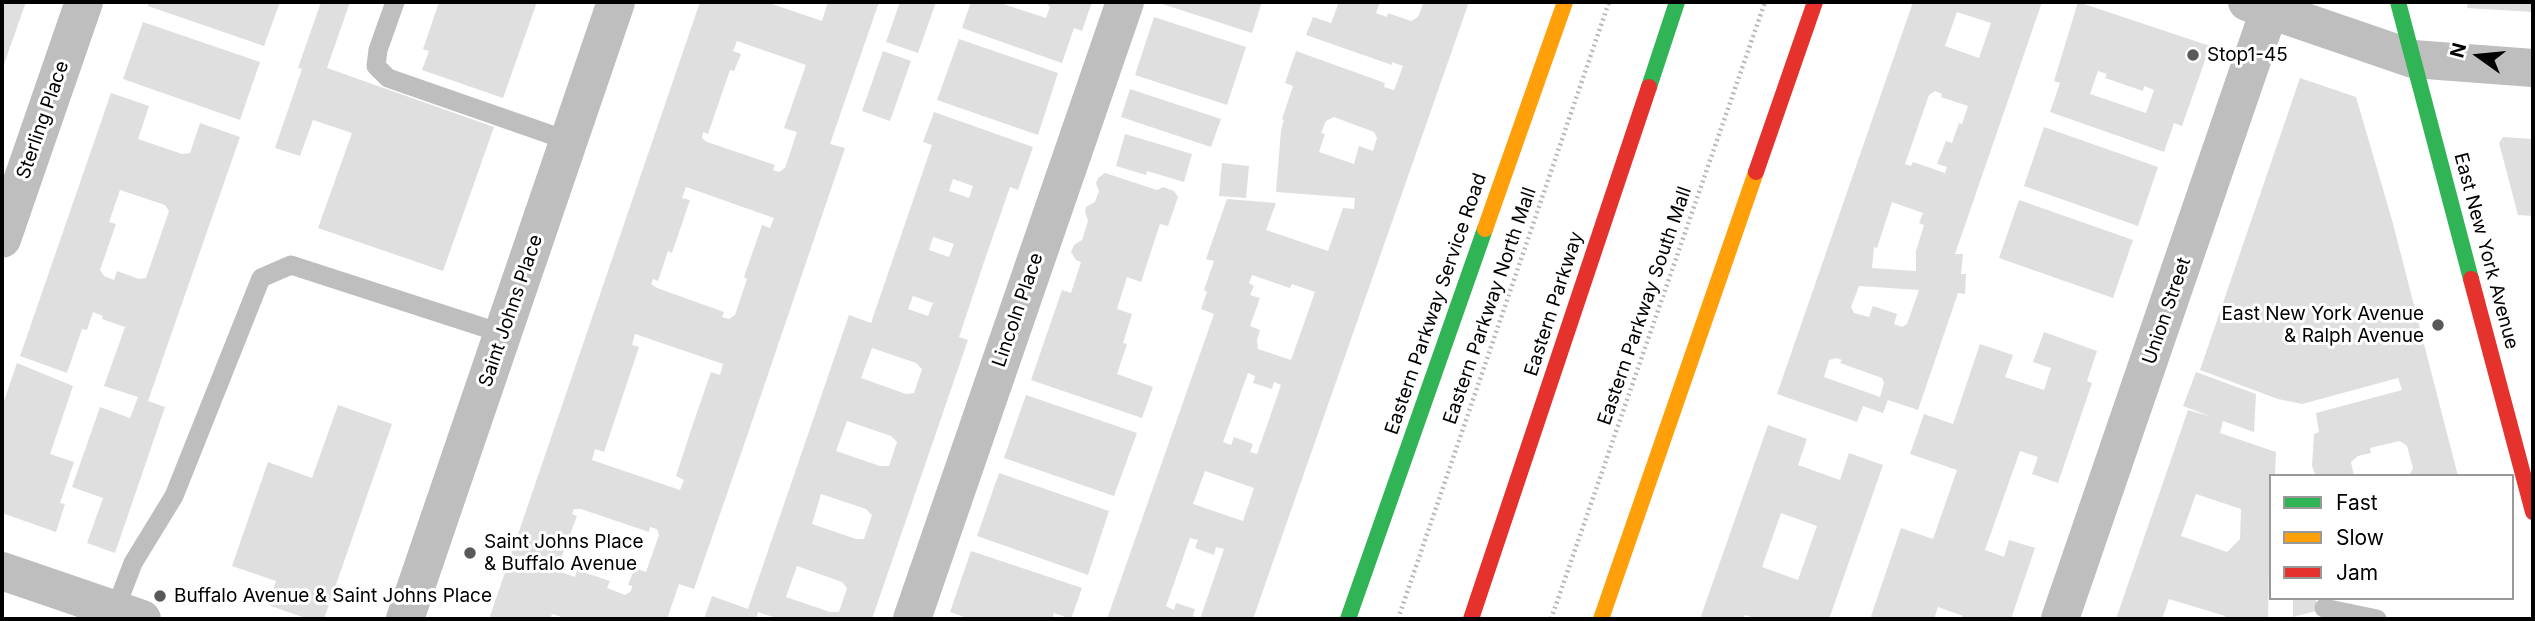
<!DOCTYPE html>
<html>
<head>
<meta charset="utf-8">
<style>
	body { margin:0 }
	#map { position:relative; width:2535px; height:621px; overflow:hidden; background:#fff; font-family:Inter,sans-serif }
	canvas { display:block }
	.frame { position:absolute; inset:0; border:4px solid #000; pointer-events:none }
	.legend { position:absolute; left:2269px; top:474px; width:245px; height:126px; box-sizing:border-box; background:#fff; border:2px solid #999; margin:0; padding:9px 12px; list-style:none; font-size:21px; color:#000 }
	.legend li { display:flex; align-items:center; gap:14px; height:35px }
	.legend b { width:35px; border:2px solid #999 }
	.north { position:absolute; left:2444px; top:21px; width:70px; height:70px; -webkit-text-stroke:5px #fff; paint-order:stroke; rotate:285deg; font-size:19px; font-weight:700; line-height:28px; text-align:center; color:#000 }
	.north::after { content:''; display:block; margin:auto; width:24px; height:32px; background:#000; clip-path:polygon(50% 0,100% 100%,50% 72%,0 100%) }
</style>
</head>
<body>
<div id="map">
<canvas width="2535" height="621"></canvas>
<div class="frame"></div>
<ul class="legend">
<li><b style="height:9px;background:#30b455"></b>Fast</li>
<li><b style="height:9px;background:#ff9f0a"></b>Slow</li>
<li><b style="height:9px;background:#e5322d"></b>Jam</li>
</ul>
<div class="north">N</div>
</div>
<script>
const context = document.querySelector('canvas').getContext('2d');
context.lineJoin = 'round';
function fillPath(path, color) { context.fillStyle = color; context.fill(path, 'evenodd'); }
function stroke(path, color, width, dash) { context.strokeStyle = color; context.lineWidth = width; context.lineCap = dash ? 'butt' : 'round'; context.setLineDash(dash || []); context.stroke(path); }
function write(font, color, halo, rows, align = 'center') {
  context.font = font + ' Inter,sans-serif'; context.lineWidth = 6; context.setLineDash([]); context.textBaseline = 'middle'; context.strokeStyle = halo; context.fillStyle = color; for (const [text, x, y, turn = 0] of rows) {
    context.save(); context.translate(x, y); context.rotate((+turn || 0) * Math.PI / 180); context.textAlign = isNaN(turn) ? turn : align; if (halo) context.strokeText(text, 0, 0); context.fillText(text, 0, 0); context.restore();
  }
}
fillPath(new Path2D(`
	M2 2H26L2 70Z
	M149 2H280L264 46 148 6Z
	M321 2H350L327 68 494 127 443 271 318 228 352 133 313 120 300 156 275 148 302 69 298 68Z
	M439 2H537L503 98 422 70 429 51 423 49Z
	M700 2H766L822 21 828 2H879L830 144 845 148 745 442 694 589 679 584 667 619H568L552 614 550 619H489ZM737 41 806 65 784 128 797 132 785 168 779 172 773 170 775 165 707 142 702 138 703 132 708 134 730 70 734 71 741 54 733 51ZM686 187 774 218 770 228 762 225 744 277 747 279 735 315 729 319 722 317 724 312 657 288 651 284 653 279 658 281 668 251 672 253 690 200 682 198ZM635 334 723 364 720 375 711 372 693 424 676 476 684 480 680 490 592 460 595 449 604 452 639 347 632 345ZM574 509H581L649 532 650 527 657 529 659 535 646 572 635 568 628 585 632 586 631 591 625 595 607 588 610 581 577 570 575 577 558 571 555 565 556 560 560 561 577 516 572 514Z
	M900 2H936L918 53 886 42Z
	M971 2H997L1046 18 1050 7 1045 2H1092L1082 31 1074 28 1062 63 962 28Z
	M1156 2H1262L1252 33Z
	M1339 2H1380L1376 13 1387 17 1388 13 1411 21 1418 17 1423 4 1417 2H1469L1253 619H1107L1214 314 1201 309 1207 292 1204 290 1214 261 1206 259 1227 199 1276 203 1266 230 1328 251 1343 208 1354 209 1355 198 1276 192 1281 130 1284 120 1282 119 1293 86 1285 83 1296 51 1385 83 1384 87 1394 90 1399 77 1403 66 1392 62V65L1306 35 1313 17 1331 23ZM1334 117 1374 132 1377 138 1373 151 1359 146 1354 164 1319 152 1325 134 1321 133 1326 121ZM1252 275 1290 288 1292 284 1315 292 1291 360 1258 349 1257 340 1260 330 1250 326 1260 298 1250 295 1254 286 1249 283ZM1248 373 1255 376 1253 383 1272 389 1274 382 1281 385 1257 454 1250 452 1253 444 1234 437 1231 445 1223 442ZM1205 471 1254 488 1243 521 1193 504ZM1190 538 1198 540 1195 548 1214 555 1216 547 1224 549 1200 619 1193 616 1195 609 1176 603 1174 610 1166 606Z
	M1913 2H2042L1955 254H1963L1961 274H1966L1965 294 1958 293 1918 410 1888 400 1883 413 1863 406 1857 422 1777 394ZM1957 12 1991 23 1979 58 1945 46ZM1935 91 1942 94 1941 97 1968 106 1962 124 1959 123 1952 143 1946 141 1937 164 1947 167 1945 173 1913 162 1911 166 1905 164 1929 95ZM1892 202 1923 213 1919 223 1924 225 1916 251V271L1872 268 1874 247 1877 248ZM1859 286 1919 290 1907 324 1902 327 1894 324 1897 314 1873 306 1869 317 1854 313 1851 307ZM1836 358 1842 360 1840 363 1882 378 1884 383 1880 397 1824 377 1829 360Z
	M2078 2 2210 46 2182 126 2174 123 2164 152 2050 112 2060 83 2054 81ZM2098 71 2107 74 2105 78 2143 91 2144 86 2154 90 2146 113 2090 94Z
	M2468 2H2533V12L2467 8Z
	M1154 17 1246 47 1227 105 1135 75Z
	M143 22 260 62 240 120 123 79Z
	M959 39 1058 73 1038 135 937 100Z
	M883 51 911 61 890 121 862 111Z
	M2300 78 2356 97 2392 220 2458 476H2409L2413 468 2407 446 2400 441 2370 448 2371 453 2358 456 2351 462 2354 476H2316L2312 466 2314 434 2319 432 2316 413 2402 390 2398 378 2302 404 2278 399 2200 370Z
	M1130 89 1221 119 1211 147 1121 117Z
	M111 93 149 106 138 139 182 154 190 153 200 123 240 137 148 401 165 407 115 553 87 543 103 498 72 487 100 407 130 418 138 397 104 386 125 327 102 319 103 316 93 312 87 330 82 329 67 373 20 356ZM120 190 165 205 169 211 146 278 139 279 117 271 114 280 104 276 100 270 116 224 109 222Z
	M934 112 1033 147 1018 190 1010 187 984 262 959 337 968 340 872 619H779L758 612 756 619H704L712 596 748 609 849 315 871 323 932 145 923 142ZM953 179 973 186 969 198 949 191ZM933 237 954 244 949 257 929 250ZM913 296 933 303 928 316 908 309ZM872 348 916 363 922 369 914 393 906 394 861 378ZM847 421 891 436 897 442 889 466H880L836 451ZM821 494 866 509 872 515 864 539H856L812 524ZM797 566 842 582 847 588 839 612H830L786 597Z
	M2044 127 2158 167 2138 226 2024 186Z
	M1125 134 1192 154 1184 182 1147 171 1146 175 1116 166Z
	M2503 137 2533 139V216L2518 215 2499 143Z
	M1222 163 1249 166 1246 198 1219 196Z
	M1105 173 1157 190 1163 187 1174 191 1178 197 1168 226 1160 224 1141 282 1127 277 1117 309 1132 314 1123 343 1127 344 1117 374 1153 387 1142 418 1031 380 1062 290 1071 293 1081 262 1076 260 1071 252 1074 245 1082 240 1088 221 1085 212 1086 207 1095 202 1099 191 1096 183 1098 178Z
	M2019 200 2133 240 2113 298 1999 258Z
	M2044 332 2097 351 2087 381 2092 383 2058 483 2032 474 2038 457 2020 451 1985 550 2004 557 2009 540 2035 548 2011 619H1961L1963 616 1938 607 1934 619H1870L1901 528 1933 539 1957 470 1910 454 1924 414 1953 424 1980 344 2013 355 2005 377 2044 390 2051 368 2033 362Z
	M17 363 73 386 50 454 74 462 60 503 65 504 56 532 2 513V407Z
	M2196 372 2256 394 2254 432 2223 421 2220 433 2276 452 2275 476H2271L2268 619H2225V616L2169 599 2162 619H2116L2188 410 2212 417 2183 406ZM2196 494 2241 509 2240 539 2227 552 2181 536Z
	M1026 395 1137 433 1114 496 1004 458Z
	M338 405 392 424 324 619H308L268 605 276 581 232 566 268 462 312 478Z
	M1768 425 1807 439 1798 465 1840 480 1849 453 1883 465 1829 619H1756L1745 615 1743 619H1700ZM1781 513 1817 526 1798 580 1762 567Z
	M999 473 1109 511 1088 575 977 536Z
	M971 551 1082 588 1071 619 1054 613 1052 619H970L950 612Z
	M2293 598H2316V611L2293 617Z`), '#dfdfdf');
stroke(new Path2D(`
	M1398 619 1609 2
	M1551 619 1765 2`), '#b9b9b9', 4.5, [2, 3.5]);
stroke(new Path2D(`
	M395 2 378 50 376 66 388 78 569 141
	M2324 608 2377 619
	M115 610 133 563 174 496 261 278 291 265 504 334`), '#bebebe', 19);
stroke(new Path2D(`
	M2247 2 2413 59 2533 68
	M2 239 84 2
	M2 571 142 619
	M405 619 616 2
	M912 619 1125 2
	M2060 619 2272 2`), '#bebebe', 38);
stroke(new Path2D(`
	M2398 2 2471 279
	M1649 87 1677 2
	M1348 619 1485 229`), '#30b455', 16);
stroke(new Path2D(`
	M1485 229 1565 2
	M1601 619 1756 172`), '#ff9f0a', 16);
stroke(new Path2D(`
	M1756 172 1815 2
	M2471 279 2533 512
	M1471 619 1649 87`), '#e5322d', 16);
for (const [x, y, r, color] of [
	[2193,55,7,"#595959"],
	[2438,325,7,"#595959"],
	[470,553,7,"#595959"],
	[160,596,7,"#595959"]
]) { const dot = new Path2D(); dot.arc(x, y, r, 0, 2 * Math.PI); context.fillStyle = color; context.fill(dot); stroke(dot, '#fff', 2.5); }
write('19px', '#000', '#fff', [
	["Stop1-45",2207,55],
	["East New York Avenue",2424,314,"right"],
	["& Ralph Avenue",2424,336,"right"],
	["Saint Johns Place",484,542],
	["& Buffalo Avenue",484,564],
	["Buffalo Avenue & Saint Johns Place",174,596]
], 'left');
write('19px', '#000', '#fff', [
	["Sterling Place",43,120,-71],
	["East New York Avenue",2486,251,75],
	["Eastern Parkway Service Road",1436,304,-71],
	["Eastern Parkway",1554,304,-72],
	["Eastern Parkway North Mall",1490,306,-71],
	["Eastern Parkway South Mall",1645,306,-71],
	["Lincoln Place",1018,310,-71],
	["Saint Johns Place",511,311,-71],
	["Union Street",2167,311,-71]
]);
</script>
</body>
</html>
